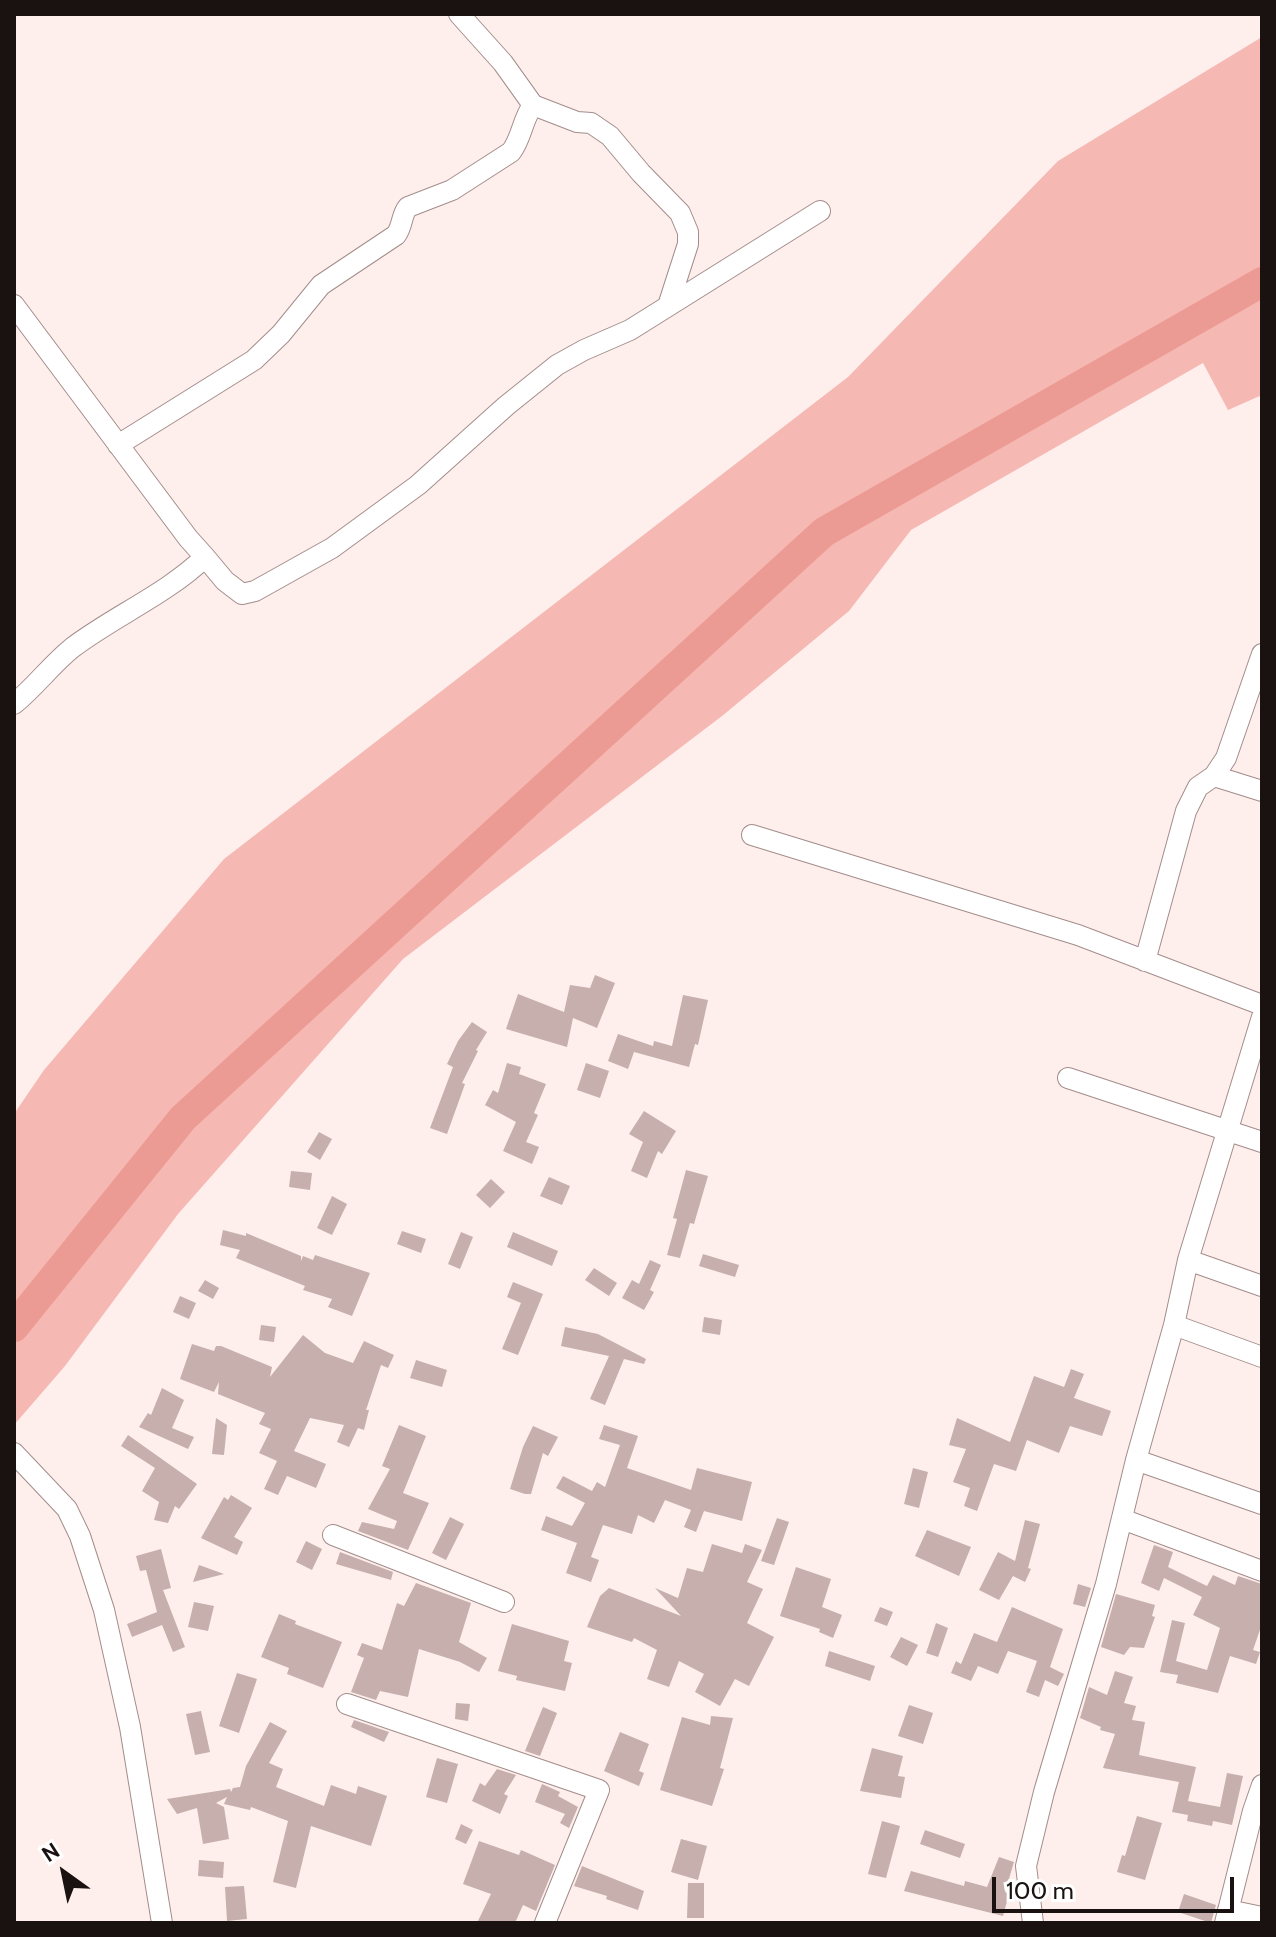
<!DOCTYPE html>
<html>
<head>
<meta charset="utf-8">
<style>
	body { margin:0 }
	#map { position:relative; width:1276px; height:1937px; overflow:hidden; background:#feefed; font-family:Cabin,sans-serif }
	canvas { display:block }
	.frame { position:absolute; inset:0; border:16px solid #1a1211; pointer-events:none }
	.north { position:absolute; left:24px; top:1833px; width:80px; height:80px; -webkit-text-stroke:6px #fff; paint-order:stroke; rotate:327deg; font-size:22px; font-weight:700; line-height:32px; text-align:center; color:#1a1211 }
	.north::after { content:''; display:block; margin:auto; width:28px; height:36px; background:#1a1211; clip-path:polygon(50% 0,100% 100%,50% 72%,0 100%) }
	.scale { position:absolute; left:992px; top:1877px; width:242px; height:36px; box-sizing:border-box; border:4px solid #1a1211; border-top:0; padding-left:10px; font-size:24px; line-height:28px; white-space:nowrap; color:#1a1211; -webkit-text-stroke:6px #fff; paint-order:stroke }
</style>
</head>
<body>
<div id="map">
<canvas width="1276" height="1937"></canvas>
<div class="frame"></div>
<div class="north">N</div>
<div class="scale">100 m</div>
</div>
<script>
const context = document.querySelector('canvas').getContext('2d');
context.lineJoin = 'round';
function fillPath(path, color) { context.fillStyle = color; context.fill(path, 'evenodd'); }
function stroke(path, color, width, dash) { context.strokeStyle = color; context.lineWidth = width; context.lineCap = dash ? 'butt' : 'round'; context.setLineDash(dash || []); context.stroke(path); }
fillPath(new Path2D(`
	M1262 37V395L1228 410 1203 363 911 530 849 611 722 716 403 959 178 1214 65 1366 14 1425V1114L44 1070 224 859 848 377 1058 161Z`), '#f6b8b2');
stroke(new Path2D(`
	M14 1327 183 1118 824 532 1262 282`), '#ec9b94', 30);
fillPath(new Path2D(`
	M595 975 615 983 597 1028 573 1018 567 1047 506 1029 518 994 564 1012 570 985 590 988Z
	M683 995 708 1000 698 1045 695 1044 689 1067 634 1052 628 1069 608 1061 618 1034 653 1046 654 1041 672 1046Z
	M472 1022 487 1032 476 1050 478 1051 462 1083 465 1084 447 1134 430 1128 453 1067 447 1064 458 1041Z
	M507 1063 521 1067 519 1074 546 1084 534 1113 538 1115 526 1142 539 1147 532 1164 503 1151 516 1122 485 1105 493 1090 498 1093Z
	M586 1063 609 1071 600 1098 577 1090Z
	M644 1111 676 1131 662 1154 658 1151 647 1178 631 1171 643 1142 629 1134Z
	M319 1132 332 1139 320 1160 307 1152Z
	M686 1170 708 1176 694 1224 690 1223 680 1258 667 1255 677 1219 673 1218Z
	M291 1171 312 1173 310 1190 289 1187Z
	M549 1177 570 1186 562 1205 540 1196Z
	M491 1179 505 1192 490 1208 476 1195Z
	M332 1196 347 1204 332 1235 317 1228Z
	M223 1230 246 1236V1233L301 1256V1261L303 1256 313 1260 315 1255 370 1273 352 1316 328 1307 332 1299 303 1290 305 1286 236 1258 240 1250 220 1245Z
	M402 1231 426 1239 421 1253 397 1244Z
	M461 1232 473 1237 460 1269 448 1264Z
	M513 1232 558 1251 552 1266 507 1247Z
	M703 1254 739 1265 735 1277 699 1266Z
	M650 1260 661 1265 650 1290 654 1292 644 1310 622 1298 632 1280 639 1284Z
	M594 1268 617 1283 609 1296 585 1280Z
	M205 1280 219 1288 213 1299 198 1291Z
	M513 1282 543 1294 518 1355 502 1349 521 1303 507 1297Z
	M180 1296 196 1303 189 1319 173 1312Z
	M704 1317 722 1320 720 1335 702 1332Z
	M261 1325 276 1327 274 1342 259 1340Z
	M565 1327 598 1334 646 1359 644 1364 624 1359 605 1405 590 1399 609 1356 561 1346Z
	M303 1335 325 1353 353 1363 364 1341 394 1355 388 1368 381 1365 366 1410H369L364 1430 358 1428 349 1447 337 1442 344 1425 310 1418 294 1451 326 1464 316 1488 287 1476 278 1495 264 1489 277 1461 259 1453 271 1429 259 1424 265 1413 218 1394 219 1382 214 1392 180 1379 192 1344 214 1351 216 1346H221L272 1367 270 1377Z
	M416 1360 447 1370 442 1387 410 1378Z
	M1071 1369 1084 1374 1074 1398 1111 1411 1102 1436 1070 1426 1059 1453 1027 1440 1016 1471 994 1464 977 1511 964 1506 970 1488 953 1482 966 1449 949 1445 957 1418 1010 1442 1034 1376 1064 1387Z
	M162 1388 184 1400 172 1428 194 1437 188 1449 139 1427 148 1413 151 1415Z
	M216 1418 227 1425 224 1455 212 1454Z
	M399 1425 426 1436 403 1493 429 1503 408 1550 358 1531 362 1522 394 1529 397 1521 368 1509 390 1469 382 1466Z
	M604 1425 638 1436 627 1468 691 1490 697 1468 752 1482 742 1521 704 1511 696 1532 684 1527 691 1510 665 1500 654 1523 638 1515 632 1534 603 1525 591 1557 599 1560 591 1582 566 1573 577 1543 541 1530 546 1516 572 1526 585 1503 556 1488 563 1476 592 1491 597 1482 605 1487 620 1445 599 1439Z
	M533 1426 558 1437 548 1456 543 1453 531 1494H525L510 1489 523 1447Z
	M128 1435 197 1484 179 1509 175 1506 168 1523 154 1520 159 1502 142 1491 155 1468 121 1446Z
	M913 1468 928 1472 919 1508 904 1504Z
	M231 1495 252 1508 234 1537 243 1542 237 1555 201 1538 224 1497 228 1500Z
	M450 1517 464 1524 446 1560 432 1553Z
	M777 1518 789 1522 774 1565 761 1561Z
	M1025 1520 1040 1524 1028 1568 1031 1569 1025 1582 1013 1576 999 1600 979 1590 998 1552 1015 1561Z
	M927 1530 971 1547 959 1576 915 1556Z
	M306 1541 322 1549 312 1570 296 1562Z
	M712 1544 742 1553 745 1544 762 1550 747 1582 763 1589 747 1623 774 1637 749 1686 735 1679 720 1706 695 1692 704 1674 679 1661 669 1687 647 1679 657 1650 634 1638 632 1642 587 1627 600 1596 609 1588 681 1616 655 1588 678 1598 687 1568 703 1572Z
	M1154 1545 1173 1552 1168 1567 1207 1586 1213 1575 1235 1585 1238 1576 1262 1584V1624L1253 1650 1260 1652 1256 1664 1230 1656 1218 1693 1176 1683 1178 1675 1160 1672 1172 1620 1185 1623 1176 1661 1207 1670 1220 1628 1193 1615 1202 1597 1164 1578 1159 1591 1141 1583Z
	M161 1549 171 1588 163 1590 185 1647 173 1652 162 1625 132 1637 127 1624 157 1612 146 1570 140 1571 136 1556Z
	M340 1552 393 1572 391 1580 336 1564Z
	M199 1565 224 1574 193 1582Z
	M796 1567 831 1579 822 1607 842 1615 833 1638 819 1632 820 1629 780 1616Z
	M416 1583 471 1603 459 1642 487 1658 479 1672 460 1662 419 1649 408 1697 380 1691 376 1700 351 1692 364 1658 357 1655 362 1643 382 1650 397 1603 404 1606Z
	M1078 1584 1091 1588 1085 1607 1073 1604Z
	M1116 1594 1155 1605 1152 1616 1155 1617 1144 1648 1130 1647 1124 1655 1101 1647Z
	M194 1602 214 1606 208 1631 188 1627Z
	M880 1607 893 1612 887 1626 874 1621Z
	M1012 1607 1063 1629 1050 1667 1064 1674 1058 1686 1045 1680 1039 1697 1026 1692 1037 1661 1008 1651 998 1674 978 1666 971 1681 951 1673 956 1661 961 1664 974 1633 997 1642Z
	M279 1614 296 1621 295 1624 342 1642 323 1688 287 1674 289 1668 261 1657Z
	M936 1623 948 1628 938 1657 926 1653Z
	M512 1624 569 1641 564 1661 572 1663 565 1691 516 1680 517 1676 498 1671Z
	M901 1637 918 1645 907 1666 890 1657Z
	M829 1651 875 1666 870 1681 825 1666Z
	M1115 1671 1133 1677 1124 1703 1136 1706 1132 1720 1145 1722 1139 1755 1196 1767 1188 1801 1220 1807 1227 1773 1243 1776 1232 1825 1213 1821 1212 1826 1187 1821 1188 1815 1172 1812 1179 1782 1103 1768 1115 1734 1100 1730 1101 1727 1080 1718 1089 1687 1107 1695Z
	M237 1673 257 1679 239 1733 219 1726Z
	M456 1703 470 1704 468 1721 455 1719Z
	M909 1705 933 1713 923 1744 898 1736Z
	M543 1707 557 1713 540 1756 525 1751Z
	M201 1711 210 1752 195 1755 186 1714Z
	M711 1716 733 1718 720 1768 724 1769 712 1806 660 1790 682 1717 710 1725Z
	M354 1720 389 1732 384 1742 351 1727Z
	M270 1722 287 1731 269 1763 283 1769 276 1787 324 1806 331 1785 356 1794 358 1786 387 1796 371 1846 311 1826 296 1888 273 1882 288 1821 251 1807 250 1810 224 1804 227 1797 216 1803 224 1807 229 1839 203 1844 197 1808 177 1814 167 1799 230 1789 231 1792 233 1788 240 1787 246 1766Z
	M620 1732 649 1744 639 1771 644 1773 639 1786 604 1771Z
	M872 1748 903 1756 898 1776 905 1777 901 1798 860 1791Z
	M437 1758 458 1764 447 1803 426 1797Z
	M497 1769 516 1775 504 1794 508 1796 500 1814 472 1801 480 1783 485 1786Z
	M542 1784 560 1792 558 1796 578 1807 569 1828 560 1823 565 1814 535 1802Z
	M1137 1816 1162 1823 1145 1880 1117 1872 1122 1855 1125 1856Z
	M882 1821 900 1826 886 1878 868 1874Z
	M461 1824 473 1830 466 1844 455 1839Z
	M925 1830 965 1844 960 1858 920 1844Z
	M681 1839 707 1846 698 1880 671 1872Z
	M479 1841 519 1855 521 1850 555 1865 536 1911 523 1905 515 1923H477L491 1894 463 1884Z
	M999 1857 1014 1862 1005 1892 1009 1894 1003 1916 904 1891 911 1871 964 1886 965 1881 987 1887Z
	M199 1860 224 1862 223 1878 198 1876Z
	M582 1866 644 1891 638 1910 606 1899 607 1896 574 1886Z
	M688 1883H704V1918H687Z
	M244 1886 247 1919 227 1921 225 1887Z
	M1184 1894 1216 1905 1211 1923 1178 1912Z`), '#c6afad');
const minor = new Path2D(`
	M459 14 503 63 533 105 577 122 591 123 610 136 641 173 680 213 688 232V244L668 306
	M14 305 188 538 205 557C167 594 114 616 72 648 51 665 35 687 14 704
	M118 445 254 360 281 334 321 285 396 235C403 226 401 215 408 207L452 190 511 152C522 138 522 120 533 105
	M205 557 225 581 242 594 255 591 332 548 418 485 506 406 557 365 584 350 630 330 820 211
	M1214 776 1262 791
	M752 835 1078 935 1262 1005
	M1145 961 1186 811 1198 787 1214 776 1226 758 1262 654
	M1068 1078 1262 1142
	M1188 1260 1262 1286
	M1174 1325 1262 1357
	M14 1453 67 1509 80 1536 104 1610 130 1727 162 1923
	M1136 1460 1262 1504
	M1122 1519 1262 1571
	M333 1535 504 1602
	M347 1704 599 1790 545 1923
	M1228 1910 1262 1917
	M1033 1923 1026 1866 1044 1792 1106 1584 1136 1460 1174 1325 1188 1260 1262 1017
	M1225 1923 1253 1811 1262 1785`);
stroke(minor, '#a38d8b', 22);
stroke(minor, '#fff', 20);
</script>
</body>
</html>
